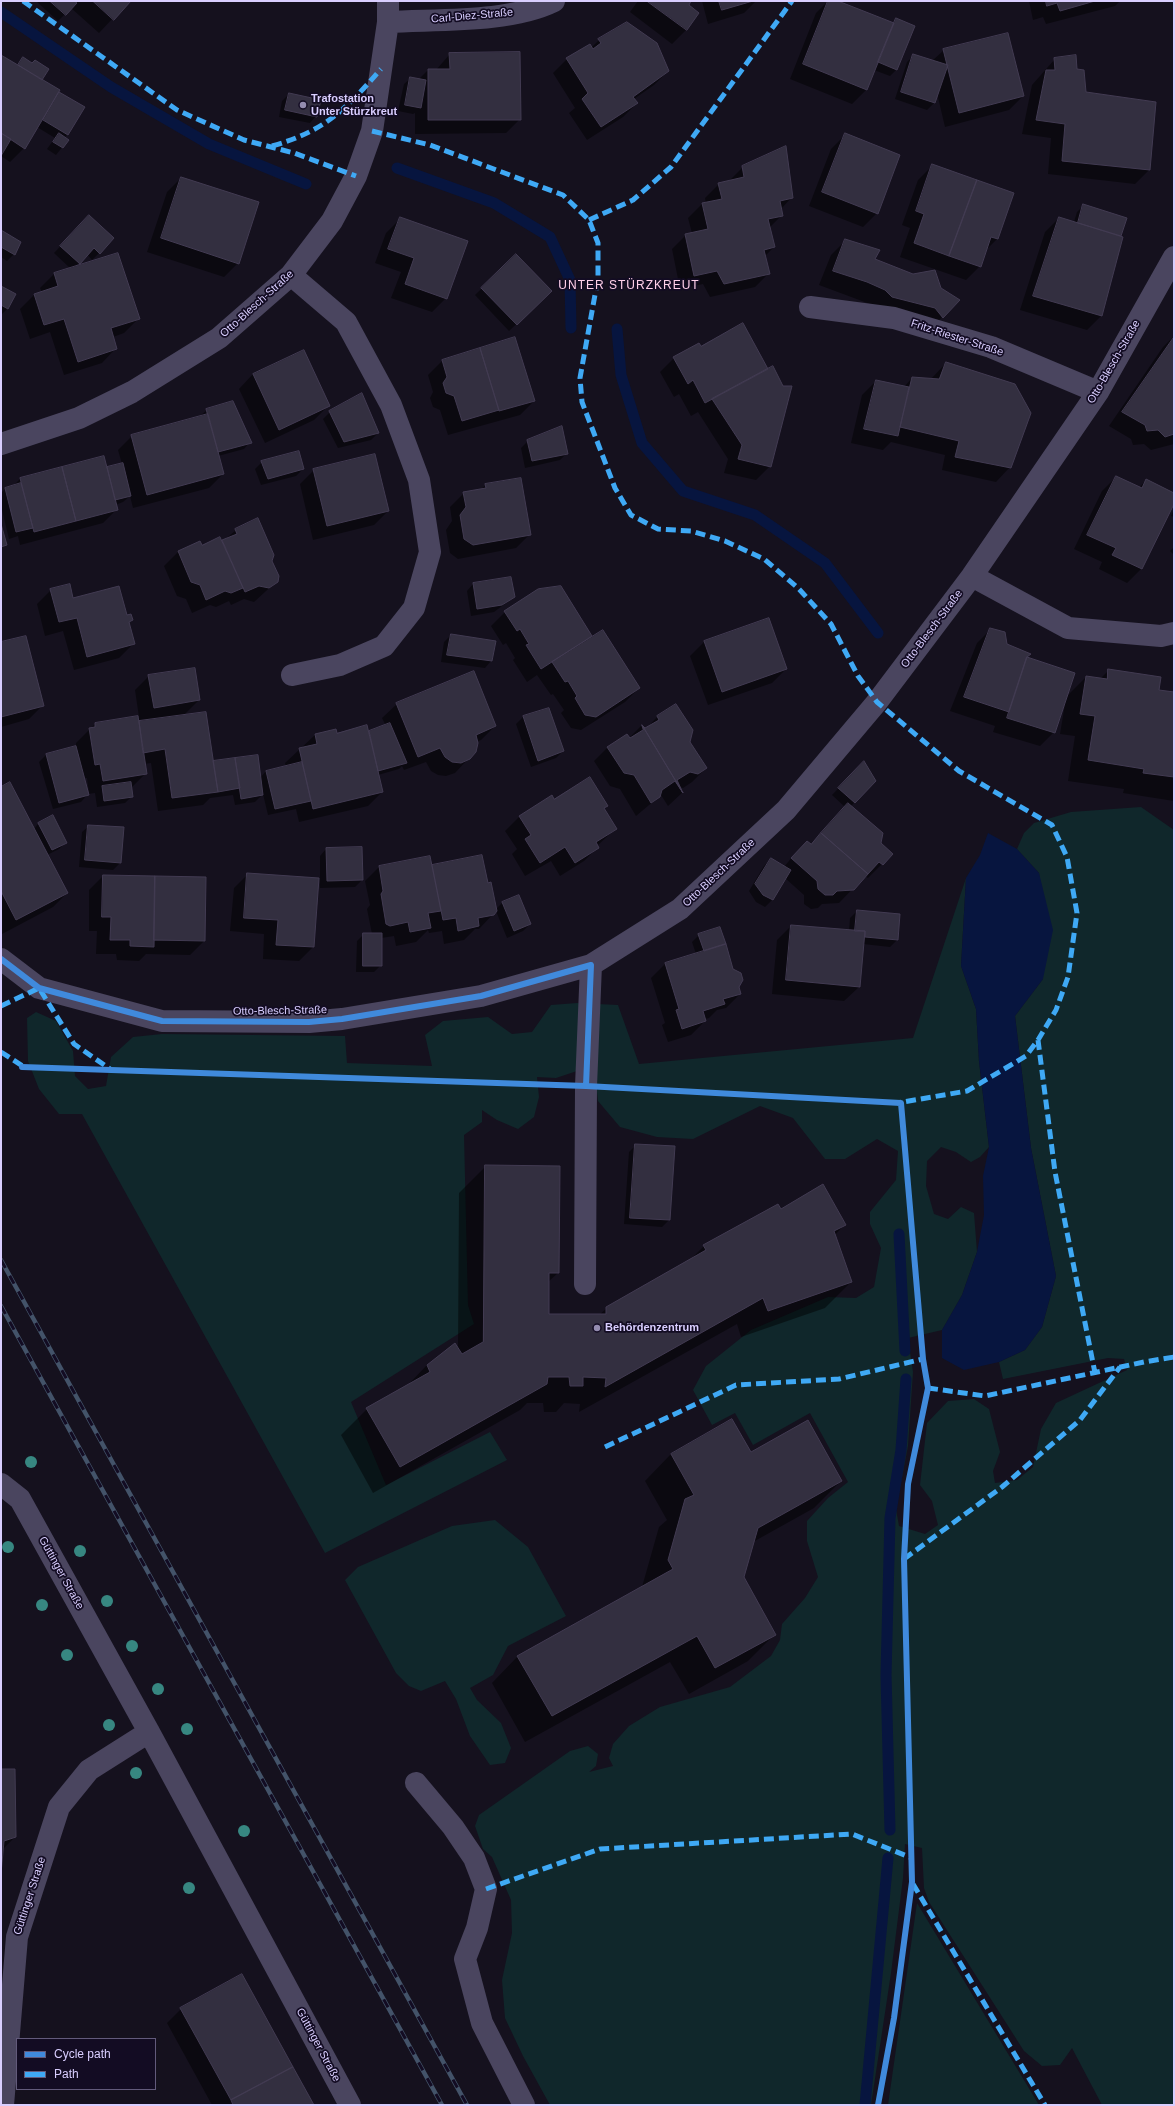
<!DOCTYPE html>
<html>
<head>
<meta charset="utf-8">
<style>
	body { margin:0 }
	#map { position:relative; width:1175px; height:2106px; overflow:hidden; background:#15111e; font-family:Helvetica,sans-serif }
	canvas { display:block }
	.frame { position:absolute; inset:0; border:2px solid #d9ceff; pointer-events:none }
	.legend { position:absolute; left:16px; top:2038px; width:140px; height:52px; box-sizing:border-box; background:#130c23; border:1px solid #625a7b; margin:0; padding:5px 7px; list-style:none; font-size:12px; color:#d9ceff }
	.legend li { display:flex; align-items:center; gap:8px; height:20px }
	.legend b { width:20px; border:1px solid #625a7b }
</style>
</head>
<body>
<div id="map">
<canvas width="1175" height="2106"></canvas>
<div class="frame"></div>
<ul class="legend">
<li><b style="height:5px;background:#408adc"></b>Cycle path</li>
<li><b style="height:5px;background:#3fa9f5"></b>Path</li>
</ul>
</div>
<script>
const context = document.querySelector('canvas').getContext('2d');
context.lineJoin = 'round';
function fillPath(path, color) { context.fillStyle = color; context.fill(path, 'evenodd'); }
function stroke(path, color, width, dash) { context.strokeStyle = color; context.lineWidth = width; context.lineCap = dash ? 'butt' : 'round'; context.setLineDash(dash || []); context.stroke(path); }
function write(font, color, halo, rows, align = 'center') {
  context.font = font + ' Helvetica,sans-serif'; context.lineWidth = 3.5; context.setLineDash([]); context.textBaseline = 'middle'; context.strokeStyle = halo; context.fillStyle = color; for (const [text, x, y, turn = 0] of rows) {
    context.save(); context.translate(x, y); context.rotate((+turn || 0) * Math.PI / 180); context.textAlign = isNaN(turn) ? turn : align; if (halo) context.strokeText(text, 0, 0); context.fillText(text, 0, 0); context.restore();
  }
}
fillPath(new Path2D(`
	M1141 807 1174 830V2105H1102L1072 2048 1060 2065 1042 2066 1024 2051 929 1902 924 1888 922 1848 905 1844 903 1878 891 1973 871 2105H550L523 2056 505 2018 502 1980 512 1933 511 1900 492 1857 483 1849 475 1826 479 1815 570 1751 588 1746 598 1754 596 1766 589 1772 613 1766 609 1758 613 1744 629 1726 660 1707 730 1687 771 1656 780 1640 782 1624 805 1598 818 1577 807 1541V1521L828 1498 848 1482 810 1413 753 1445 735 1413 712 1425 693 1390 706 1366 751 1330 828 1297 856 1298 874 1287 881 1248 870 1224V1212L896 1180 898 1151 877 1139 845 1159H825L793 1118 760 1106 693 1139 657 1137 620 1127 598 1101 595 1074 580 1070 556 1078 537 1077 539 1097 534 1117 518 1129 497 1120 482 1110V1122L464 1135 468 1305 474 1324 351 1402 386 1485 490 1432 507 1460 325 1553 82 1114H59L39 1089 28 1061 27 1018 36 1012 56 1021 73 1051 75 1076 88 1089 106 1086 111 1057 133 1037 162 1034 345 1036 347 1063 432 1066 425 1035 443 1021 488 1017 512 1034 532 1032 551 1005 577 1003 618 1005 639 1064 913 1038 966 878 961 966 976 1009 979 1061 989 1147 980 1157 971 1162 956 1152 941 1147 927 1161 926 1186 934 1214 948 1219 961 1207 974 1213 977 1252 962 1295 942 1330 908 1338 913 1372 908 1446 896 1509 899 1526 925 1534 938 1525 932 1501 920 1485 927 1423 948 1401 974 1399 989 1409 1000 1452 993 1471 995 1483 1017 1480 1033 1467 1041 1429 1056 1403 1127 1370 1124 1359 1108 1358 1003 1379 999 1362 1025 1350 1042 1327 1056 1276 1031 1148 1015 1016 1043 979 1039 873 1017 849 1024 833 1034 823 1071 812Z
	M495 1520 528 1547 566 1616 508 1646 493 1675 470 1688 477 1700 501 1723 511 1748 505 1763 490 1765 470 1736 456 1699 445 1681 421 1691 409 1686 396 1673 345 1580 358 1567 452 1526Z
	M917 1903 1039 2105H888Z`), '#10272b');
fillPath(new Path2D(`
	M988 833 1017 849 1039 873 1053 930 1043 979 1015 1016 1031 1148 1056 1276 1042 1327 1025 1350 999 1362 964 1370 942 1358V1330L962 1295 977 1252 984 1215 983 1176 989 1147 979 1061 976 1009 961 966 966 878 980 855Z`), '#07153f');
fillPath(new Path2D(`
	M36 1H129L99 33 71 8 58 21Z
	M638 1H690L687 5 698 13 686 30 672 44 630 12Z
	M702 1H756L744 13 708 24Z
	M828 1H835L892 24 896 19V70L890 76 874 70 866 90 852 104 790 79 816 13Z
	M1029 1H1120L1115 6 1046 24 1043 17 1033 20Z
	M627 23 668 71 654 85 634 99 637 103 623 117 587 140 569 113 575 108 553 73 567 59 591 48 599 40Z
	M944 50 1023 96 1009 110 945 127 937 93 934 103 927 110 895 99 907 62 914 55 932 61Z
	M450 54 520 119 506 133 415 134V113L413 114 398 111 404 84 411 78 419 79 428 70H436Z
	M1 56 16 65 23 59 56 97 59 93 68 134 64 138 68 140 56 155 47 149 55 138 37 127 24 148 10 162 1 156Z
	M1055 59 1076 70 1085 93 1149 170 1135 184 1048 174 1051 138 1022 134 1032 85Z
	M289 94 316 116 310 123 279 117 282 101Z
	M845 135 877 213 863 227 809 206 831 149Z
	M932 166 997 239 986 250 980 266 966 280 900 257 910 228 902 225 918 180Z
	M743 167 792 197 781 209 782 215 769 228 774 247 765 256 769 273 755 287 710 297 703 284 680 289 672 249 686 235 692 233 688 218 702 204H706L705 198 719 184 728 182Z
	M181 178 238 263 224 277 147 252 167 192Z
	M1083 206 1120 236 1101 316 1087 330 1020 310 1045 232 1059 218 1074 222 1077 212Z
	M400 219 446 298 432 312 391 298 401 272 375 263 386 233Z
	M83 223 99 253 92 260 87 254 75 267 138 319 124 333 113 337 116 348 102 363 64 375 50 332 30 339 20 309 34 295 42 292 40 288 54 274 71 269 54 253Z
	M1 232 14 254 7 261 1 257Z
	M845 241 874 260 913 275 942 317 929 331 870 304 819 285 831 255Z
	M516 255 551 291 509 331 475 295Z
	M1 287 8 308 1 315Z
	M1174 336V444L1151 450 1144 444 1133 445 1131 439 1109 426 1163 347Z
	M515 339 534 401 520 415 448 435 440 410 433 407 430 398 433 392 428 375 442 361Z
	M699 344 770 466 756 480 724 473 728 459 698 412 691 416 679 394 674 397 660 372 674 358Z
	M303 351 328 406 314 420 265 443 239 389 253 374Z
	M946 363 1010 467 996 482 942 470 945 455 891 442 883 450 851 443 862 395 876 381 904 387 912 378 931 379Z
	M207 410 250 442 244 449 218 456 223 474 209 488 133 508 130 496 123 502 115 505 117 509 103 523 20 545 18 536 9 539 1 506V493L5 489 12 487 20 479 103 457 106 469 122 464 118 450 132 436 200 416Z
	M330 412 378 433 371 440 338 448 323 419Z
	M528 441 567 453 560 460 525 468 521 448Z
	M262 462 303 469 296 476 261 485 255 469Z
	M314 470 388 511 374 525 313 540 300 484Z
	M1116 477 1139 488 1146 480 1174 494V502L1141 569 1127 583 1099 569 1102 562 1074 549 1102 491Z
	M486 485 530 534 516 548 458 559 450 553 446 530 452 521 450 507 464 493 480 490Z
	M1174 509V517L1171 516Z
	M236 530 277 581 254 602 244 599 231 605 229 601 216 607 210 605 192 613 186 599 177 596 164 566 178 552 199 542 201 546 222 542Z
	M1174 547V555L1170 551Z
	M473 584 514 597 494 612 471 616 467 591Z
	M560 587 592 637 639 688 625 702 581 730 571 728 561 713 564 710 553 694 551 695 537 675 527 682 513 660 515 658 506 643 503 645 491 626 505 612Z
	M51 590 72 599 126 616 132 620 128 623 133 644 119 658 74 670 63 631 45 636 37 604Z
	M991 629 1006 644 1025 658 1066 697 1086 677 1100 679 1109 670 1158 690 1174 693V801L1123 793 1124 789 1068 781 1075 736 1060 734 1065 704 1054 732 1040 746 993 732 995 726 950 711 977 643Z
	M451 635 491 661 485 668 441 662 444 642Z
	M704 642 786 669 772 683 708 705 690 656Z
	M1 643 43 705 29 719 1 727Z
	M149 676 199 700 183 716 213 762 260 778 266 771 286 767 285 763 315 735 368 732 386 726 382 718 397 704 495 726 481 740 476 742 469 758 455 773 446 776 438 775 431 771 426 762 404 770 402 766 399 769 378 775 382 792 368 806 299 822 296 809 268 815 263 794 255 802 235 805 233 795 210 798 203 805 158 811 151 763 144 764 145 774 131 788 132 796 125 803 97 807 95 793 88 794 81 802 53 809 39 762 46 755 76 747V743L95 724 139 717 135 690ZM83 778H87L89 793 88 794Z
	M676 705 689 742 706 768 692 782 683 788 680 787 683 792 668 806 661 795 636 816 620 789 610 786 594 761 608 747 629 738 641 726 645 730 657 717Z
	M549 709 563 751 556 758 531 767 516 724 523 717Z
	M857 769 875 781 851 806 879 843 892 854 868 878 865 876 839 903 822 904 818 908 811 909 804 904V895L785 878 772 900 765 907 756 902 749 891 764 866 771 859 784 867 793 856 810 845 845 807 832 795Z
	M1 788 34 829 38 824 66 842 59 849 47 855 67 893 53 907 2 934Z
	M552 797 554 801 607 806 603 810 615 829 597 846 598 847 584 861 560 876 551 861 525 876 512 854 517 849 505 831 519 817Z
	M89 826 120 863 113 870 79 867 82 832Z
	M326 849 362 880 355 887 320 888V856Z
	M482 856 487 884 495 910 502 903 518 896 530 924 523 931 507 938 496 911 479 929H475L464 940 444 944 442 931 429 933 428 930 416 942 396 946 394 936 381 938V965L374 972H356L357 941 364 934H372L367 909 370 905 365 881 379 867 430 857 431 866Z
	M248 874 313 947 299 961 263 959 264 934 230 931 234 888Z
	M103 876 204 941 190 955 146 954 139 961 117 960 116 954H96L97 931H89V890Z
	M857 911 897 940 890 947 863 944 859 987 844 1001 772 994 777 940 791 926 849 931 850 918Z
	M699 935 738 987 740 994 726 1008 717 1010 709 1018 705 1019V1021L691 1035 668 1042 662 1025 665 1023 651 978 665 964 696 954 692 942Z
	M636 1145 669 1220 662 1227 624 1224 629 1152Z
	M486 1166 558 1273 548 1282V1315H599L607 1308 689 1261 704 1246 780 1210 845 1224 835 1235 851 1282 825 1308 741 1337 737 1324 579 1412 580 1404 564 1403 556 1412H544L543 1403H527L520 1410 373 1493 341 1435 367 1409 406 1387 427 1365 458 1349 459 1193Z
	M750 1453 841 1481 814 1508 753 1542 743 1577 775 1634 748 1661 689 1694 670 1662 525 1742 492 1683 518 1656 642 1587 659 1527 667 1520 645 1481 671 1454Z
	M1 1770 15 1837 3 1849 1 1864Z
	M181 2009 313 2105H212L167 2023Z`), '#0007');
stroke(new Path2D(`
	M1 12 111 87 209 144 306 184
	M397 168 494 203 550 237 570 280 571 328
	M617 329 621 375 642 443 683 491 755 515 825 563 878 633
	M899 1234 905 1351
	M890 1830 886 1675 890 1518 901 1450 906 1379
	M865 2105 888 1858`), '#07153f', 11);
const building = new Path2D(`
	M50 1H74L77 3 66 15Z
	M93 1H131L114 20Z
	M647 1H691L689 5 699 13 687 30Z
	M719 1H753L722 10Z
	M828 1H838L894 23 867 90 803 64Z
	M1046 1H1095L1060 11 1057 3 1047 6Z
	M896 18 915 26 897 70 878 62Z
	M627 22 657 43 669 71 633 97 638 103 601 127 582 99 588 93 566 58 590 44 593 49 601 43 598 39Z
	M1008 33 1024 96 959 113 943 49Z
	M520 52 521 120H428V69H450L449 53Z
	M913 54 948 65 935 103 901 92Z
	M1 55 60 90 25 149 1 133Z
	M1076 55 1077 69 1084 70 1086 92 1156 102 1150 170 1062 161 1065 124 1036 120 1046 70H1055L1054 58Z
	M23 57 32 63 35 60 49 69 42 80 18 65Z
	M410 77 426 80 421 108 405 105Z
	M59 92 85 107 68 135 43 120Z
	M289 93 321 100 317 117 285 110Z
	M1 133 11 139 1 156Z
	M59 133 69 140 63 148 53 142Z
	M845 133 900 155 878 214 822 192Z
	M786 146 793 198 780 201 783 216 768 219 775 247 764 250 770 274 724 284 717 271 694 276 685 234 708 229 702 203 722 199 718 183 744 177 742 166Z
	M932 164 977 180 949 256 914 243 924 214 916 211Z
	M181 177 259 202 239 264 161 238Z
	M977 180 1014 193 998 239 991 237 981 267 949 256Z
	M1083 204 1127 218 1121 236 1078 223Z
	M89 215 114 238 100 254 94 248 80 264 60 246Z
	M400 217 468 241 447 299 405 284 414 258 388 249Z
	M1059 217 1123 237 1102 316 1033 296Z
	M1 230 21 242 15 255 1 247Z
	M845 239 880 250 875 259 913 274 935 270 941 288 960 300 943 318 935 308 892 297 885 290 867 282 833 271Z
	M118 253 140 319 111 328 117 349 78 362 64 319 44 325 34 294 58 286 54 273Z
	M516 254 552 291 517 325 481 288Z
	M1 286 16 294 8 309 1 305Z
	M743 323 768 369 705 403 693 380 688 384 673 357 699 343 701 346Z
	M515 337 535 401 499 411 480 348Z
	M1174 337V434L1165 437 1158 430 1147 431 1145 425 1122 412Z
	M480 348 499 410 462 421 454 396 446 393 443 383 447 377 442 360Z
	M304 350 330 406 279 430 253 374Z
	M946 362 1015 384 1031 413 1011 468 955 457 959 441 900 427 912 377 939 379Z
	M773 366 783 386H792L771 467 738 459 742 445 712 399Z
	M876 380 909 387 898 436 864 429Z
	M362 393 379 433 344 442 329 411Z
	M233 401 252 443 218 452 206 409Z
	M208 414 224 474 147 495 131 435Z
	M562 426 568 454 532 461 527 440Z
	M299 451 304 469 268 479 261 461Z
	M375 454 389 511 327 526 313 469Z
	M104 456 118 510 76 521 62 467Z
	M123 463 131 496 115 500 107 467Z
	M62 467 76 521 34 532 20 478Z
	M1116 476 1142 488 1146 479 1174 493V504L1142 569 1112 555 1116 548 1087 535Z
	M521 478 531 535 473 545 464 539 460 515 466 507 463 492 486 488 485 484Z
	M21 483 33 528 16 532 5 488Z
	M258 518 274 555 272 561 279 576 278 582 269 588 259 586 245 592 222 540 237 534 235 529Z
	M1 524 7 545 1 547Z
	M220 537 243 588 231 593 225 591 206 600 200 585 191 582 178 551 200 541 202 545Z
	M511 577 515 597 502 605 477 609 473 583Z
	M70 584 73 598 119 586 127 615 131 614 133 620 129 622 135 644 87 657 77 618 59 622 50 589Z
	M561 586 592 636 541 669 526 645 529 644 520 629 517 631 504 611 538 589Z
	M769 618 787 669 722 692 704 641Z
	M990 628 1005 632 1007 644 1031 654 1027 657 1009 712 964 697Z
	M603 630 640 688 596 717 585 715 575 698 577 696 568 681 565 682 552 662Z
	M451 634 496 641 492 661 447 655Z
	M26 636 44 706 1 717V642Z
	M1027 657 1075 673 1055 733 1007 718Z
	M195 668 200 700 154 708 148 675Z
	M1108 669 1161 677 1159 690 1174 692V777L1143 773 1144 769 1088 760 1095 716 1080 714 1086 676 1107 679Z
	M474 671 496 726 476 735 478 743 476 752 470 759 461 763 452 762 445 757 440 748 418 757 396 703Z
	M676 704 693 730 690 742 707 768 698 774 690 772 677 780 683 793 642 725 645 728 659 720 657 716Z
	M549 708 564 751 538 761 523 716Z
	M206 712 218 792 172 798 165 749 143 753 139 721Z
	M138 716 147 774 103 781 100 764 95 765 89 728 95 727V723Z
	M390 723 407 763 378 771 369 731Z
	M367 725 383 792 313 809 299 748 317 744 315 734 336 729 337 733Z
	M642 725 683 793 675 781 662 790 660 797 651 803 634 775 624 773 607 747 627 734 630 738 643 730Z
	M76 746 89 795 59 803 46 754Z
	M258 755 263 795 241 799 235 758Z
	M235 758 240 788 218 792 213 761Z
	M864 761 876 781 855 803 838 788Z
	M302 762 311 801 275 809 266 771Z
	M590 777 608 806 604 808 617 829 596 842 599 848 575 863 565 847 540 863 525 839 531 835 519 816 552 795 554 799Z
	M10 782 68 893 16 920 1 891V787Z
	M131 782 133 797 104 801 102 786Z
	M848 803 883 833 881 843 893 854 883 865 879 862 868 874 821 833Z
	M53 815 67 843 52 850 38 823Z
	M88 825 124 827 121 863 85 860Z
	M821 833 868 874 854 890 837 891 833 895H825L818 889 817 881 791 858 807 841 811 844Z
	M362 847 363 880 327 881 326 848Z
	M482 855 488 883 491 882 497 911 494 915 478 918 479 926 458 931 456 918 443 920 432 865Z
	M430 856 441 911 428 913 431 928 410 932 408 922 390 926 386 924 381 894 383 891 379 866Z
	M771 858 791 870 773 900 763 895 755 884Z
	M247 873 319 878 314 947 276 945 278 920 244 918Z
	M103 875 155 876 154 947 130 946V940H110L111 917H102Z
	M155 876 206 877 205 941 154 940Z
	M519 895 531 924 514 931 502 902Z
	M857 910 900 914 898 940 865 937V931H855Z
	M791 925 865 931 860 987 786 980Z
	M720 927 726 944 704 951 698 934Z
	M363 933H382V966H363Z
	M726 944 733 969 741 973 743 980 739 987 741 994 723 999 725 1004 703 1011 706 1021 682 1029 676 1010 679 1009 665 963Z
	M635 1144 675 1146 670 1220 630 1218Z
	M485 1165 560 1166 559 1273H549V1314H606V1307L706 1250 703 1245 778 1204 781 1209 823 1184 846 1225 834 1231 852 1282 768 1311 763 1298 605 1387 606 1378 583 1377V1386H570L569 1377H548L547 1384 400 1467 366 1408 430 1372 427 1365 455 1343 462 1354 483 1342Z
	M732 1419 751 1452 808 1420 842 1481 758 1528 744 1577 776 1635 715 1668 697 1636 552 1716 517 1656 673 1569 668 1560 685 1499 694 1495 671 1454Z
	M1 1769H15L16 1837 4 1841 1 1874Z
	M242 1974 293 2067 231 2100 180 2008Z
	M293 2067 314 2105H233L231 2100Z`);
fillPath(building, '#332f40');
stroke(building, '#423b52', 1);
stroke(new Path2D(`
	M388 22C438 19 509 23 554 1
	M291 275 346 322 391 405 419 480 430 552 414 608 384 646 340 665 292 675
	M810 307 894 318 991 347 1098 392
	M1 444 79 418 132 392 219 338 291 275 332 221 356 176 372 131 388 22V1
	M972 576 1068 628 1161 636 1174 633
	M1 959 39 988 162 1021 309 1022 342 1019 481 996 591 965 680 909 786 810 877 702 972 576 1098 392 1174 257
	M585 1284 586 1086 591 965
	M1 1484 20 1499 149 1732 350 2105
	M416 1783 453 1827 474 1858 486 1889 477 1928 465 1959 482 2023 524 2105
	M3 2105 17 1937 59 1807 89 1770 149 1732`), '#4a455f', 22);
const rail = new Path2D(`
	M1 1260 467 2105
	M1 1306 442 2105`);
stroke(rail, '#435369', 4.5);
stroke(rail, '#130c23', 3, [9]);
stroke(new Path2D(`
	M23 1 177 110 244 140 294 153 356 176
	M372 131 430 145 563 195 589 220 598 243V278L580 378 582 402 615 488 631 515 658 529 691 531 725 541 764 559 798 588 831 624 858 676 877 702 959 771 1052 825 1067 857 1077 913 1068 977 1056 1010 1038 1040 1026 1056 967 1091 897 1103
	M272 146C325 131 345 110 381 69
	M589 220 633 200 671 167 792 1
	M1 1006 39 988 74 1044 110 1069
	M1038 1040 1055 1172 1095 1373
	M1 1052 24 1067
	M928 1388 985 1396 1144 1362 1174 1357
	M605 1447 736 1385 839 1379 923 1359
	M904 1559 1002 1487 1080 1420 1120 1367
	M913 1884 1045 2105
	M486 1889 600 1849 852 1834 912 1858`), '#3fa9f5', 5, [10, 5]);
stroke(new Path2D(`
	M1 959 39 988 162 1021 309 1022 342 1019 481 996 591 965 586 1086
	M22 1067 586 1086 901 1103 923 1359 928 1388 908 1484 904 1559 912 1882 894 2018 878 2105`), '#408adc', 6);
context.fillStyle = '#378781';
for (const [x, y] of [
	[31,1462],
	[8,1547],
	[80,1551],
	[107,1601],
	[42,1605],
	[132,1646],
	[67,1655],
	[158,1689],
	[109,1725],
	[187,1729],
	[136,1773],
	[244,1831],
	[189,1888]
]) { context.beginPath(); context.arc(x, y, 6, 0, 2 * Math.PI); context.fill(); }
for (const [x, y, r, color] of [
	[303,105,4,"#948cb0"],
	[597,1328,4,"#948cb0"]
]) { const dot = new Path2D(); dot.arc(x, y, r, 0, 2 * Math.PI); context.fillStyle = color; context.fill(dot); stroke(dot, '#130c23', 1.5); }
write('11px', '#d9ceff', '#130c23', [
	["Carl-Diez-Straße",472,16,-5],
	["Otto-Blesch-Straße",257,304,-42],
	["Fritz-Riester-Straße",957,338,18],
	["Otto-Blesch-Straße",1114,362,-60],
	["Otto-Blesch-Straße",932,629,-53],
	["Otto-Blesch-Straße",719,873,-43],
	["Otto-Blesch-Straße",280,1011,-1],
	["Güttinger Straße",61,1573,61],
	["Güttinger Straße",30,1896,-72],
	["Güttinger Straße",318,2045,62]
]);
write('bold 11px', '#d9ceff', '#130c23', [
	["Trafostation",311,99],
	["Unter Stürzkreut",311,112],
	["Behördenzentrum",605,1328]
], 'left');
context.letterSpacing = '1px';
write('12px', '#ffd0e9', '#130c23', [
	["UNTER STÜRZKREUT",629,286]
]);
context.letterSpacing = '0px';
</script>
</body>
</html>
